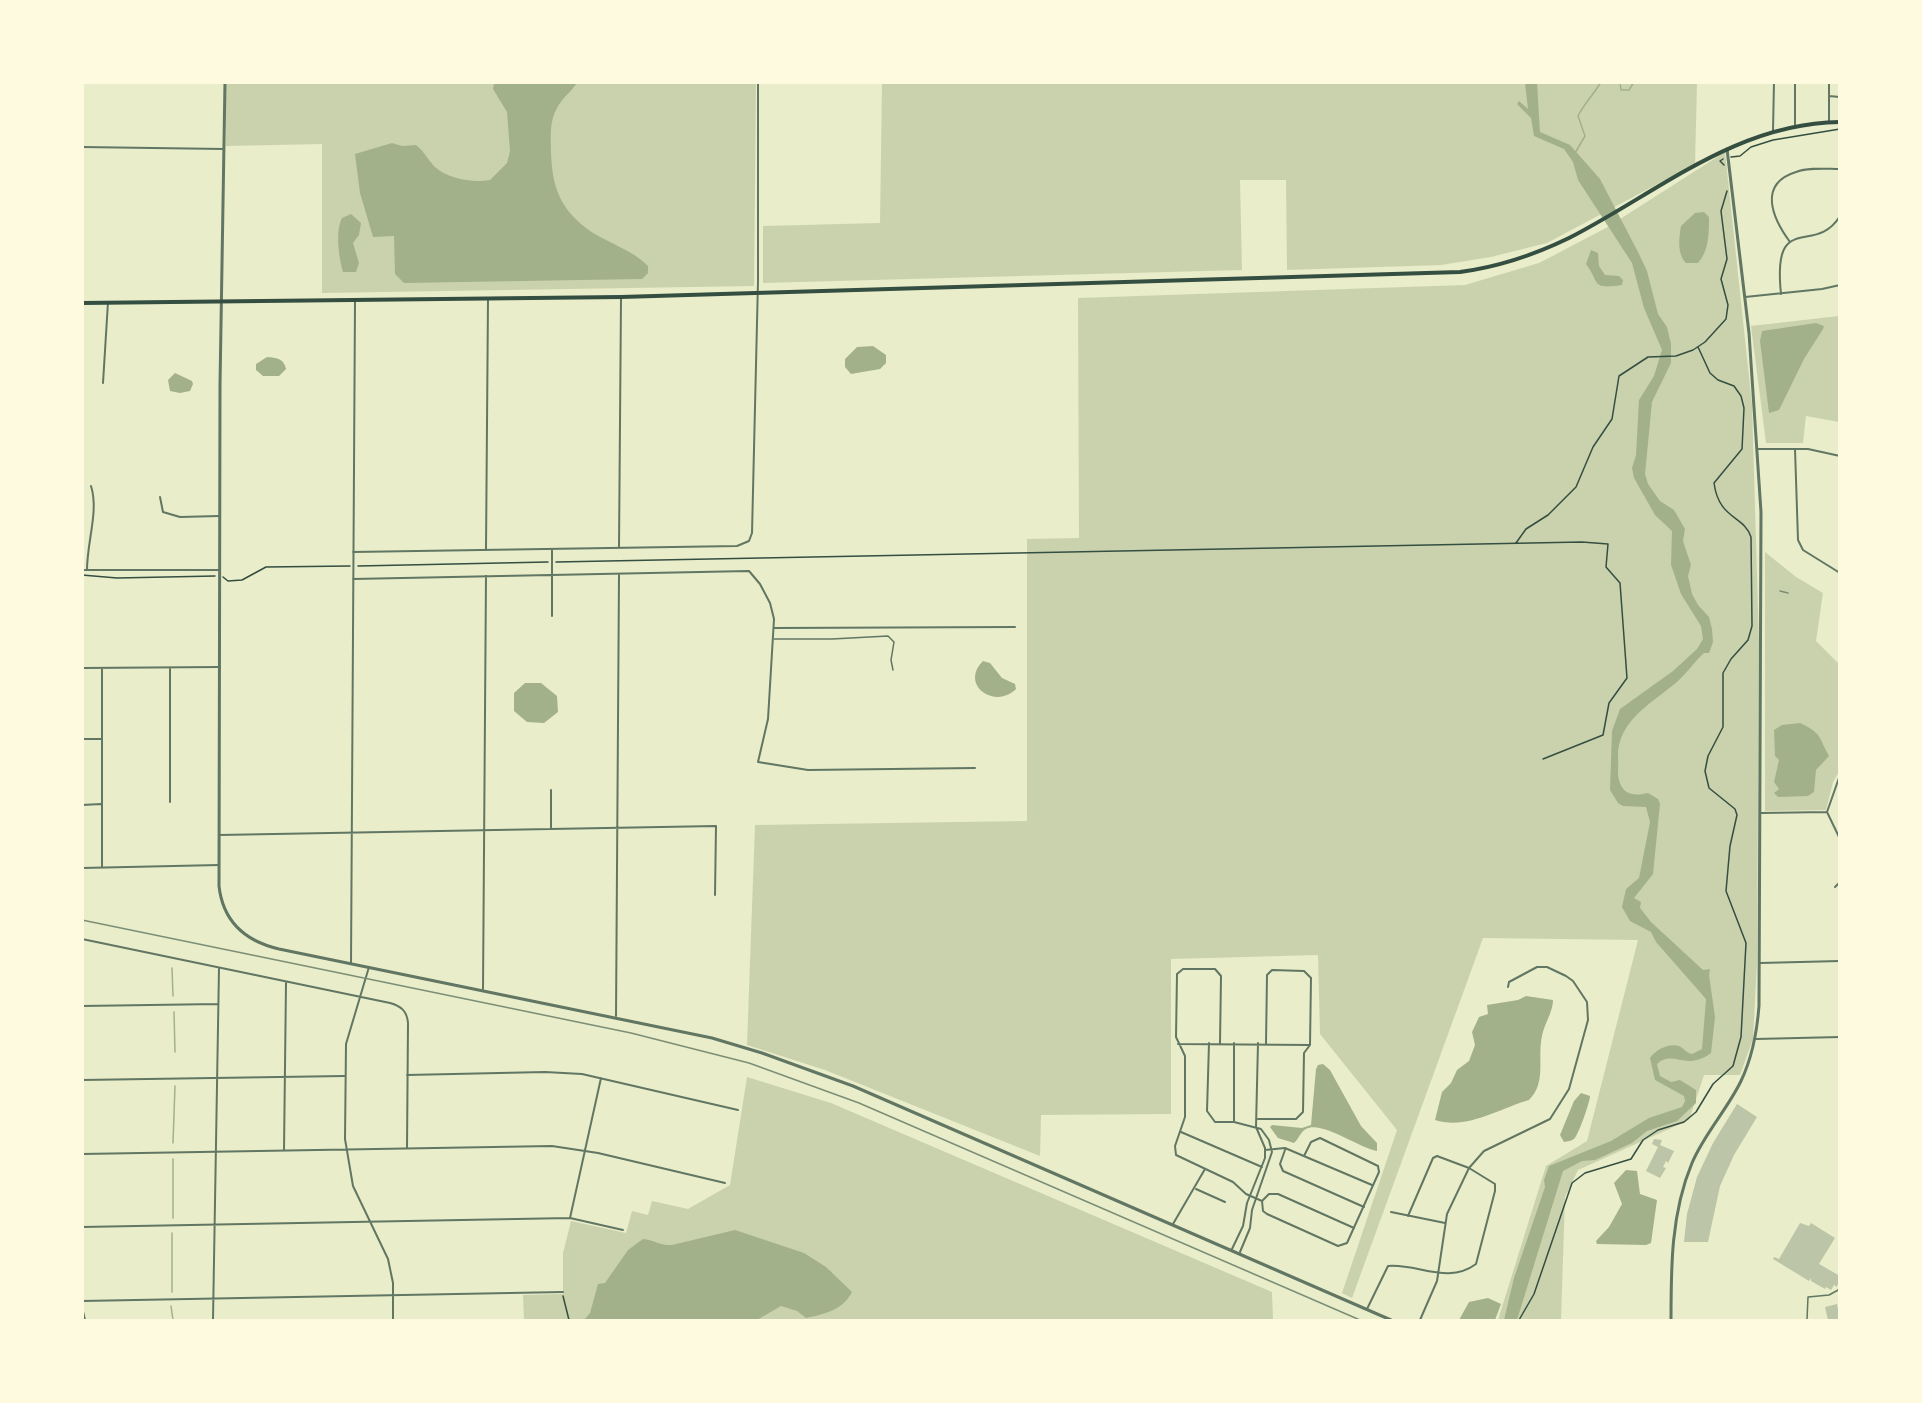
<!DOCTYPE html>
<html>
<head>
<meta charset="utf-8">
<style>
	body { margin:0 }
	#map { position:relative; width:1922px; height:1403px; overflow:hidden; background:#e9edc9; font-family:"Playfair Display",serif }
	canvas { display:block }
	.frame { position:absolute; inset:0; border:84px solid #fefae0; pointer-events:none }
</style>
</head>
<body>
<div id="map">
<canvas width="1922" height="1403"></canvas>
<div class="frame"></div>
</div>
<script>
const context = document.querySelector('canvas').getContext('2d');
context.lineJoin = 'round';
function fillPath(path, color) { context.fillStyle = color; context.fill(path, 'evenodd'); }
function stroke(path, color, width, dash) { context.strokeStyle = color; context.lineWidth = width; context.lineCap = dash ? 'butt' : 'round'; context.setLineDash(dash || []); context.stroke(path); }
fillPath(new Path2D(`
	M226 83H756L754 286 322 293V144L226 146Z
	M882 83H1697L1695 164 1547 243 1491 257 1441 265 1287 270 1286 180H1240L1242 270 763 283V226L880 223Z
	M1725 152 1752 405 1759 642 1757 963 1753 1039 1740 1075H1704L1689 1120 1578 1170 1565 1197 1561 1320H1498L1546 1166 1587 1141 1638 940 1483 938 1352 1298 1342 1293 1397 1130 1320 1034 1318 955 1171 959V1114L1041 1115 1040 1156 825 1070 747 1045 755 825 1027 821V539L1079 538 1078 298 1465 285 1539 263 1606 228Z
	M1839 316V422L1806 416 1803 443H1766L1751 326Z
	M1765 552 1796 577 1823 593 1816 641 1840 665 1839 772 1833 782 1826 810 1765 811Z
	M747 1077 831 1103 1272 1292 1273 1320H524L523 1295 563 1294V1253L571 1221 626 1233 632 1211 648 1215 652 1201 688 1209 730 1185Z`), '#cad2ad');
fillPath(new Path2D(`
	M1537 82 1540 132 1570 145 1600 179 1639 254 1647 271 1658 314 1667 327 1671 344V363L1652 402 1645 474 1648 484 1660 501 1674 510 1685 529 1683 541 1691 565 1688 576 1692 594 1698 605 1709 617 1712 629 1713 642 1709 653H1704C1694 662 1687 673 1678 681 1654 702 1617 720 1618 757 1619 765 1617 773 1619 780 1623 796 1636 796 1648 793L1658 799 1660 804 1653 874 1634 898 1641 902 1640 908 1651 922 1703 970 1710 969 1709 975 1715 1017 1711 1053C1685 1072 1674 1049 1657 1064L1660 1076 1671 1082 1680 1080 1696 1090V1103L1677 1121 1647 1131 1632 1143 1595 1160 1582 1161 1563 1171 1517 1320H1504L1514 1278 1545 1187 1544 1180 1549 1166 1611 1141 1649 1118 1682 1107 1685 1101 1684 1096 1655 1080 1650 1058C1655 1050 1669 1043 1679 1046 1684 1048 1686 1053 1692 1054L1702 1049 1706 999 1656 942 1651 932 1630 921 1622 907 1626 889 1639 878 1650 822 1646 807 1623 806 1618 803 1610 790 1612 731 1620 709 1673 671 1697 649 1703 639 1701 626 1681 594 1671 565 1672 531 1655 515 1634 478 1632 468 1636 455 1639 400 1654 376 1662 350 1644 308 1632 263 1578 180 1573 162 1564 149 1534 136 1531 118 1517 104 1519 101 1528 109 1525 83Z
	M494 83H577C571 92 562 98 557 108 549 122 551 137 551 152 552 185 559 207 586 228 606 243 630 248 648 266V273L642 279 404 283 395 274 394 236 373 237 360 193 355 154 392 143 402 146 416 145C424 151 428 160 435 167 448 179 473 183 490 180L507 163 510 151 507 112 493 89Z
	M1704 212 1709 217C1709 233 1709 251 1698 263H1686C1677 254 1679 238 1681 226L1695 213Z
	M351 214 361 223 359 235 353 243 359 263 356 272H343C339 258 335 231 342 218Z
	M1591 250 1598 253 1599 266 1605 275 1619 276 1623 280 1622 285C1590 290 1600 282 1586 264Z
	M1816 323 1824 326 1823 329 1804 359 1779 410 1769 413 1760 341 1762 331Z
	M873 346 886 355V363L880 369 851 374 845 367V359L857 347Z
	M267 357C276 358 284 358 286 369L279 376H263L256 370V364Z
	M175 373 192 381 193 384 190 391 180 393 170 391 168 380Z
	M983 661 990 663 1002 678 1015 684 1016 689C995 710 959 685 983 661Z
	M541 683 557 696 558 712 544 723 527 722 514 711V693L525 683Z
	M1800 723C1822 733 1819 738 1829 756L1816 770 1814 792 1808 796 1778 797 1774 793 1779 789 1774 782 1779 760 1775 756 1774 730 1782 725Z
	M1526 996 1553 1000C1553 1012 1544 1024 1542 1036 1537 1059 1547 1082 1529 1100 1498 1109 1467 1130 1435 1120L1442 1092 1451 1083 1457 1070 1469 1061 1475 1045 1472 1032 1479 1017 1488 1014 1487 1005 1518 1000Z
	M1323 1064 1330 1070 1361 1126 1377 1143V1151C1359 1148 1321 1120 1306 1129 1300 1132 1299 1139 1294 1143L1278 1138 1270 1127 1272 1125 1302 1128 1311 1125 1316 1069 1318 1065Z
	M1581 1093 1590 1096C1590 1102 1578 1136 1574 1139 1571 1141 1568 1141 1564 1142L1560 1135 1574 1101Z
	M1626 1170 1637 1171 1640 1194 1657 1200 1651 1243 1646 1245 1597 1244 1596 1241 1609 1227 1622 1204 1614 1183Z
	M735 1230 804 1253 826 1267 852 1292C843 1310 825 1314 806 1318L797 1311 781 1306 757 1320H584L590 1313 598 1284 605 1283 628 1250 643 1239C654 1240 661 1246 672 1245Z
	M1488 1298 1501 1304 1495 1320H1459L1469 1302Z`), '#a3b18a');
stroke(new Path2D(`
	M1620 82 1621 90H1629L1634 82
	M1575 153 1585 136 1578 116C1583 105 1594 94 1601 82
	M172 968 173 996
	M174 1012 175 1052
	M173 1143 175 1086
	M173 1218V1159
	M172 1292V1233
	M171 1306 173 1320`), '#a3b18a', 1.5);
fillPath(new Path2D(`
	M1737 1104 1757 1117 1734 1155 1720 1186 1708 1242H1684L1687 1214 1697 1177 1713 1143Z
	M1654 1139 1662 1140 1660 1145 1674 1151 1668 1163 1666 1161 1663 1167 1666 1168 1660 1178 1646 1171 1658 1147 1652 1144Z
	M1800 1223 1809 1226 1811 1223 1835 1238 1819 1264 1840 1276 1837 1287 1834 1285 1831 1290 1826 1287 1825 1289 1811 1281V1278L1809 1281 1773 1259 1774 1257 1779 1259Z
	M1837 1304 1840 1320H1828L1825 1307Z`), '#bcc5a7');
stroke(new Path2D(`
	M1731 157 1740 156 1751 147 1773 140 1840 129
	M1723 159 1720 161 1724 165
	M1516 543 1526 529 1548 515 1576 487 1593 447 1612 419 1619 376 1648 357 1676 356 1693 350 1705 342 1726 319 1728 305 1721 279 1727 259 1721 211 1727 191
	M556 562 1582 542 1608 544 1606 567 1620 583 1627 678 1609 703 1603 735 1543 759
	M358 566 548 562
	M82 575 117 578 215 576
	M223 577 228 581 242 580 266 567 350 566
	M563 1296 569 1320
	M1519 1320 1534 1294 1572 1183 1585 1173 1631 1159 1643 1140 1658 1130 1684 1122 1696 1112 1713 1084 1733 1066 1741 1037 1746 943 1726 891 1730 846 1737 815 1735 809 1709 788 1705 771 1708 756 1723 727V673L1731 659 1748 640 1752 626 1751 537C1744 515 1719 520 1714 483L1742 449 1744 408 1741 396 1734 386 1718 380 1710 373 1698 347`), '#344e41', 1.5);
stroke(new Path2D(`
	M774 639H832L888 636 894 642 891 660 893 670
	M1807 1320 1808 1297 1829 1295 1840 1289`), '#617663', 1.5);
stroke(new Path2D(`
	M1829 95V82
	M1829 122V96L1840 97
	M1795 127V82
	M1773 131 1774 82
	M82 147 224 149
	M1790 242C1773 219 1757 184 1796 172 1809 167 1826 169 1840 169
	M1781 294C1772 209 1815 257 1840 216
	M1745 297 1822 289 1840 285
	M103 383 108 302
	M1758 449H1808L1840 456
	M1795 449 1798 540 1803 550 1840 573
	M160 497 163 512 180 517 219 516
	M619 547 621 298
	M486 550 488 298
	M353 552 737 546 749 541 752 533 758 281V82
	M82 570H220
	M87 570C87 541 99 511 91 486
	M353 579 749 571 760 584 770 603 774 619 768 719 758 762 808 770 975 768
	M552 616V550
	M774 628 1015 627
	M82 668 220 667
	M102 668V867
	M82 739H101
	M170 802V668
	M82 805 101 804
	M1827 812 1840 775
	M1827 812 1840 839
	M1761 813 1827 812
	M551 829V790
	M219 835 716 826 715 895
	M82 868 219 865
	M1835 887 1840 882
	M82 939 390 1003C401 1006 407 1011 408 1023L407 1148
	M351 963 355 301
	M1760 963 1840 961
	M369 967 346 1044 345 1139 353 1186 388 1259 393 1283V1320
	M483 989 486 576
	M82 1006 218 1004
	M616 1016 619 574
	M1756 1039 1840 1037
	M1209 1043 1207 1111 1215 1122H1234V1043
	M1220 1043 1221 976 1215 969H1183L1177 974 1176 1037 1185 1056V1117L1175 1146 1176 1155 1233 1182 1246 1194 1262 1201
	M1178 1044 1310 1045
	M407 1075 545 1072 582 1074 738 1110
	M82 1080 344 1076
	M1258 1119H1296L1303 1112 1304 1053 1310 1045 1311 978 1304 971 1272 970 1267 975 1266 1044
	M1234 1122 1261 1129 1269 1140 1272 1152 1252 1210 1250 1228 1240 1252
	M1181 1132 1262 1167
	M284 1150 286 983
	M1265 1150 1285 1148 1372 1185
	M1285 1150 1280 1164 1283 1171 1364 1207
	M82 1154 552 1146 598 1153 725 1183
	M1196 1189 1225 1202
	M1262 1201 1263 1211 1267 1214 1338 1246 1347 1243 1379 1172 1378 1166 1320 1138 1311 1142 1304 1156
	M1262 1201 1269 1194H1278L1354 1228
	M1391 1212 1445 1223
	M570 1218 601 1078
	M1173 1224 1205 1169
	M82 1227 570 1218 623 1230
	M1232 1249 1243 1226 1247 1203 1265 1158V1148L1256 1127 1258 1043
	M82 1301 563 1292
	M82 1307 85 1320
	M1367 1309 1388 1266C1417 1263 1448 1285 1476 1264L1495 1191V1184L1469 1168 1437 1156 1433 1158 1408 1216
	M213 1320 219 968
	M1420 1320 1437 1281 1447 1214 1469 1168 1484 1151 1550 1119 1569 1089 1588 1020 1587 1002 1573 981 1566 976 1547 967H1537L1509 982 1508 987`), '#617663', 2);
stroke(new Path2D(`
	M225 82 220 385 219 886C223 922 245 941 279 949L712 1038 762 1053 853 1086 1391 1320
	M1671 1320C1671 1267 1671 1213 1692 1163 1704 1134 1727 1110 1741 1081 1752 1058 1757 1032 1759 1006L1761 512 1749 333 1727 149`), '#617663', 3);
stroke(new Path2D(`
	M82 303 621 297 1460 272C1498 267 1534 255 1569 238 1657 193 1736 123 1840 122`), '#344e41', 4);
stroke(new Path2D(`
	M1780 591 1788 593
	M82 920 631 1033 749 1063 859 1103 1360 1320`), '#7c8e77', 1.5);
</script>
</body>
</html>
